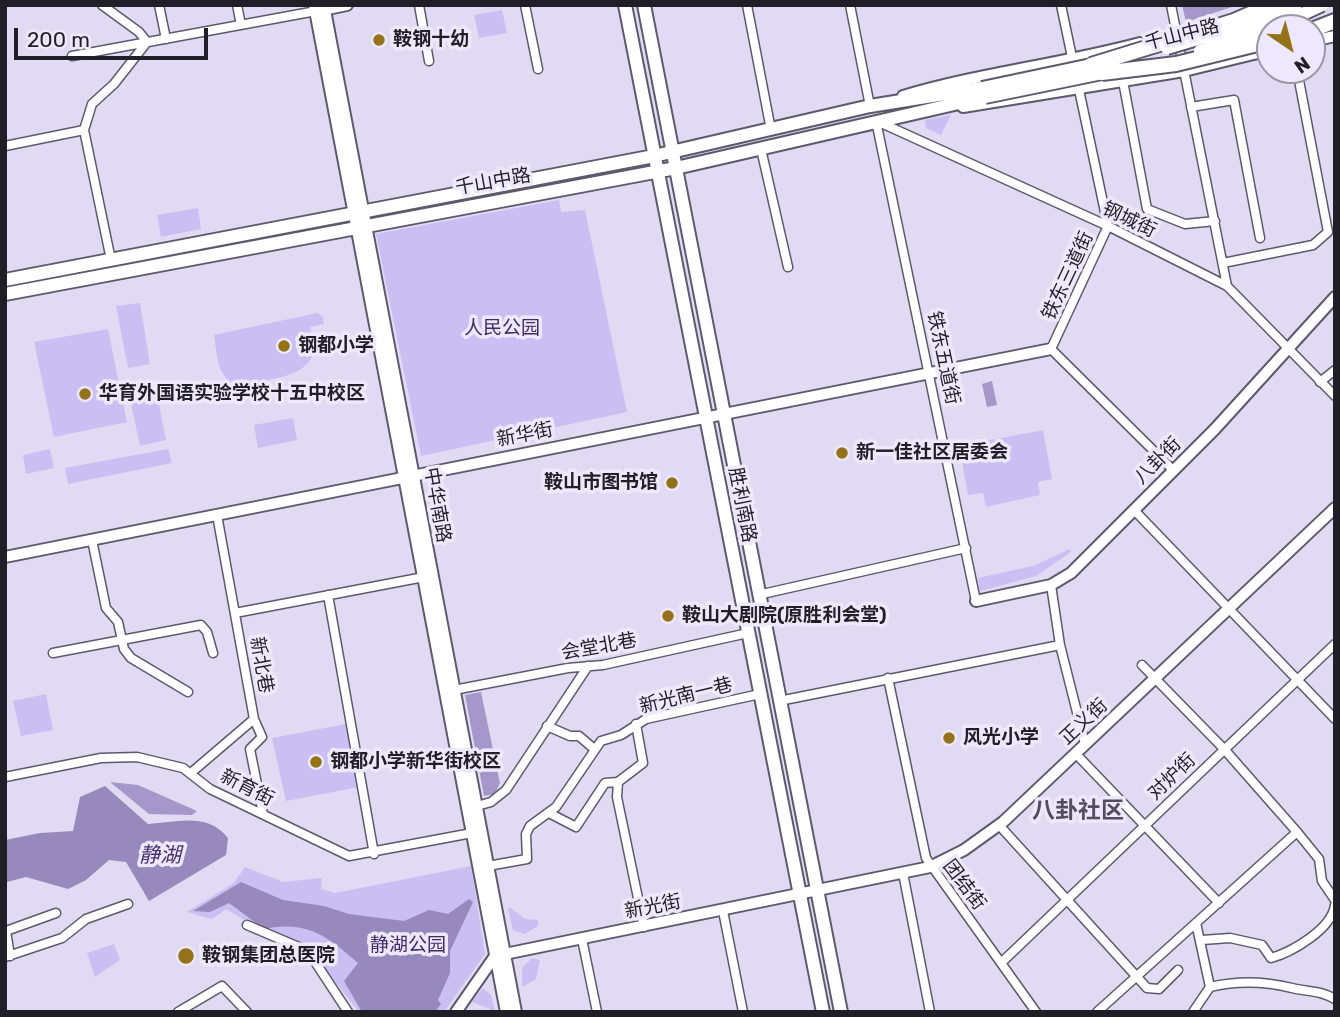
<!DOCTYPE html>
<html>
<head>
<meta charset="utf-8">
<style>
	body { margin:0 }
	#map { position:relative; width:1340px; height:1017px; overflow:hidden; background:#e0dbf2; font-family:Rubik,sans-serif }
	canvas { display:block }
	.frame { position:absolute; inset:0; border:7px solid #201e27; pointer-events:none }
	.north { position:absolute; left:1256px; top:14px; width:70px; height:70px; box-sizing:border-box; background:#ede8fb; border:2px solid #9b97a6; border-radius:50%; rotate:145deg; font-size:19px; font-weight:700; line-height:28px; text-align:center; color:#201e27 }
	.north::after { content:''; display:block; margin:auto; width:24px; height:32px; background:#937219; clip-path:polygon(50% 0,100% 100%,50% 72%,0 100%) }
	.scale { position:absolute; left:14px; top:28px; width:194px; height:32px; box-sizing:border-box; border:4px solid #201e27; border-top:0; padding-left:9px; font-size:21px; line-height:24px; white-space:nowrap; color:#201e27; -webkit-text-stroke:5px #ede8fb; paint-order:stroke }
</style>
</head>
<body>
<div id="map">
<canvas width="1340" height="1017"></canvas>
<div class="frame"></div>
<div class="north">N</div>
<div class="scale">200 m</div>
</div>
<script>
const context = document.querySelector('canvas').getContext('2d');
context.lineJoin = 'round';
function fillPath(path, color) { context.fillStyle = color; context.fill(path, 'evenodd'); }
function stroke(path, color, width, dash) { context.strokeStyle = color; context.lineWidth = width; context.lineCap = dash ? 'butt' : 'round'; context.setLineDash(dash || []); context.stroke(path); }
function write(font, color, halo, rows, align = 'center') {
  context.font = font + ' Rubik,"Noto Sans SC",sans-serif'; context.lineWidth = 7; context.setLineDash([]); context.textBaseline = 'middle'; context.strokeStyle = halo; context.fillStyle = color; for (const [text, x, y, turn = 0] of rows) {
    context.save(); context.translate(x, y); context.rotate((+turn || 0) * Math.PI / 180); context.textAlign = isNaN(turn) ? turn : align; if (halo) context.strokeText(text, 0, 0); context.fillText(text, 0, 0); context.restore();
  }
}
fillPath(new Path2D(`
	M502 10 507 33 479 38 474 15Z
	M951 115 941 135 926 128 925 120Z
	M559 200 561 212 585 210 627 412 421 456 376 234Z
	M198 208 201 229 161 237 157 215Z
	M140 303 150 364 128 368 116 306Z
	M317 313 322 316 324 324 310 327C311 335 315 347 313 354 305 379 261 380 239 385 217 381 217 354 214 335Z
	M108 329 127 422 54 437 34 342Z
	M156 390 166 440 140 446 129 394Z
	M293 418 297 440 258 448 254 425Z
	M1043 430 1052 479 1038 482 1040 495 986 507 983 493 968 495 959 446Z
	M50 449 54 468 26 474 23 455Z
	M168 449 172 463 68 484 65 468Z
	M1070 549 1071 552 1036 576 980 591 978 578 1033 566Z
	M46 694 53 730 21 736 13 701Z
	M346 724 359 787 286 801 272 738Z
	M471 866 485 954 444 1012H359L306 945 244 920 226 909 212 919 187 912 234 883 245 867 283 882 322 878 321 889 335 893Z
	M511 908 525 919 538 920V926L524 934 513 930 508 909Z
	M114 944 120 960 95 977 87 953Z
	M532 958 540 960 536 979 522 987V968Z
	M483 988 491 995 495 1011 472 1002Z`), '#cbbef2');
fillPath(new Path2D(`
	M1182 5H1238L1186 22Z
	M992 381 997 405 987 407 982 384Z
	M481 692 500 783 495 794 484 796 465 695Z
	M110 782 138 785 197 811 192 815 149 814Z`), '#a597ca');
fillPath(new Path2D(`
	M105 786 148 824C177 822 208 812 228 838L226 855 149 901 126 862 109 860 86 880 68 889 26 877 7 882 5 890V840L40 833 73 831 80 797Z
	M241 882 283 900 324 906 349 914 404 921 429 910 448 914 469 899 473 902 450 951V973L438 1000 441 1004 435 1012H362L344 981 358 963C327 936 307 920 264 929L229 903 210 912 193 911Z`), '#9789bb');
const street = new Path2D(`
	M102 5 139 32 147 42 114 84 92 104 84 130 111 260
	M159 5 166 39
	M237 5 241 25
	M419 5 429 61
	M525 5 538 69
	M747 5 771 130
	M850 5 870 106
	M1061 5 1073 62
	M1171 5 1227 286
	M72 56 316 11
	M1123 81 1147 209 1185 224 1215 221
	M1078 85 1108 226 1051 349 1173 470
	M1191 107 1234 100 1260 238
	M876 121 976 601
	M879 122 1108 226 1227 286 1335 396
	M5 146 84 130
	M761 149 788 267
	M1223 263 1313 245 1328 232 1297 70
	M1320 382 1335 370
	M1134 510 1335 719
	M217 515 254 719 262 737 250 749 263 814
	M92 540 106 608 118 622 124 649 131 658 188 692
	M1051 585 1060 645 1085 744
	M328 595 374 854
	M758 595 966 548
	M235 613 424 577
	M53 653 201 625 207 632 213 653
	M1142 665 1224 749 1297 832 1319 859 1322 881 1335 900
	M888 678 926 858 1036 1012
	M454 690 568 668 603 665 748 633
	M779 701 1060 645
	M636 724 643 763 618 782 617 797 644 927
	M547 726 570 736H579L593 748
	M1076 754 1219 903
	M192 772 254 719
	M5 777 101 758 137 757 183 768 210 789 349 856 472 833
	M477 806 491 802 506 790 588 666
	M549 813 576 827 605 783 618 782
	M999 825 1147 988 1159 989 1178 970
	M488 866 527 859 526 834 530 826 556 807 601 741 621 735 646 719 760 694
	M903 873 930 1012
	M723 911 743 1012
	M1196 923 1210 987C1239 980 1264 981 1292 988 1308 992 1320 990 1335 999
	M247 925 308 951 348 1012
	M582 939 597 1012
	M1202 940 1230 938 1262 945 1271 958C1292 952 1332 929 1335 905
	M10 956 6 931 56 913
	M5 957 62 938 86 919 128 904
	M1002 962 1335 644
	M178 1012 222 986 247 1012
	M1097 1012 1297 832
	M1193 1012 1210 987`);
const secondary = new Path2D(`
	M314 5 506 1012
	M324 5 516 1012
	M318 11 347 5
	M1312 41 1335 36
	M903 96C980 73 1062 64 1140 43
	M963 107 1184 71 1270 50
	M5 557 1051 349
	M976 601 1051 585 1071 573 1215 429 1335 297
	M456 1012 495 956 930 867 964 850 1003 822 1335 508`);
const primary = new Path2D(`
	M625 5 823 1012
	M644 5 841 1012
	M5 280 654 156 870 106 982 88
	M5 294 676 168 985 97`);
const highway = new Path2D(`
	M1312 30 1335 21`);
stroke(street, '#5d586c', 11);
stroke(secondary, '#5d586c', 14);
stroke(primary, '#5d586c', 16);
stroke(highway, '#5d586c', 18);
stroke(street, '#fff', 8);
stroke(secondary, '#fff', 10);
stroke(primary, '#fff', 12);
stroke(highway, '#fff', 14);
const primaryBridge = new Path2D(`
	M1273 28 1322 5
	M1167 48 1262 20 1296 5
	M1200 51 1270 29
	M982 88 1091 65
	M985 97 1102 73`);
const highwayBridge = new Path2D(`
	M1091 65 1234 21 1271 5
	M1102 73 1176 64 1270 41`);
stroke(primaryBridge, '#5d586c', 16, []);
stroke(highwayBridge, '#5d586c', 18, []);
stroke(primaryBridge, '#fff', 12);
stroke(highwayBridge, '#fff', 14);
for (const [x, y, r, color] of [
	[379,40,7,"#937219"],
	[284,346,7,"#937219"],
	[85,394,7,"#937219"],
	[842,453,7,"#937219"],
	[672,483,7,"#937219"],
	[668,616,7,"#937219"],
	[949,738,7,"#937219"],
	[316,762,7,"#937219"],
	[186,956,9,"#937219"]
]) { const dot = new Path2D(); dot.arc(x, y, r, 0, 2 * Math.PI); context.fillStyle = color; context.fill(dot); stroke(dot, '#ede8fb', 2.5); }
write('19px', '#201e27', '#ede8fb', [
	["千山中路",1182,35,-14],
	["千山中路",493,182,-10],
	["钢城街",1129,220,26],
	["铁东三道街",1068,276,-65],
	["铁东五道街",943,358,78],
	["新华街",525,435,-11],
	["八卦街",1158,461,-45],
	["中华南路",437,505,80],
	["胜利南路",742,505,79],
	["会堂北巷",599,647,-10],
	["新北巷",261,665,80],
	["新光南一巷",686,696,-14],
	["正义街",1084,722,-43],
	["对炉街",1172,777,-44],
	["新育街",247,788,27],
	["团结街",964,885,53],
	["新光街",653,907,-11]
]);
write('bold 19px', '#201e27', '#ede8fb', [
	["鞍钢十幼",393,40],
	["钢都小学",298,346],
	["华育外国语实验学校十五中校区",99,394],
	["新一佳社区居委会",856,453],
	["鞍山市图书馆",658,483,"right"],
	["鞍山大剧院(原胜利会堂)",682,616],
	["风光小学",963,738],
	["钢都小学新华街校区",330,762],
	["鞍钢集团总医院",202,956]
], 'left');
write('19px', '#402a68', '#ede8fb', [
	["人民公园",502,329],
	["静湖公园",408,946]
]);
write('italic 21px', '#46316f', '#ede8fb', [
	["静湖",160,856]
]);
write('bold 23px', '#524d61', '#ede8fb', [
	["八卦社区",1078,811]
]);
</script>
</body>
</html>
